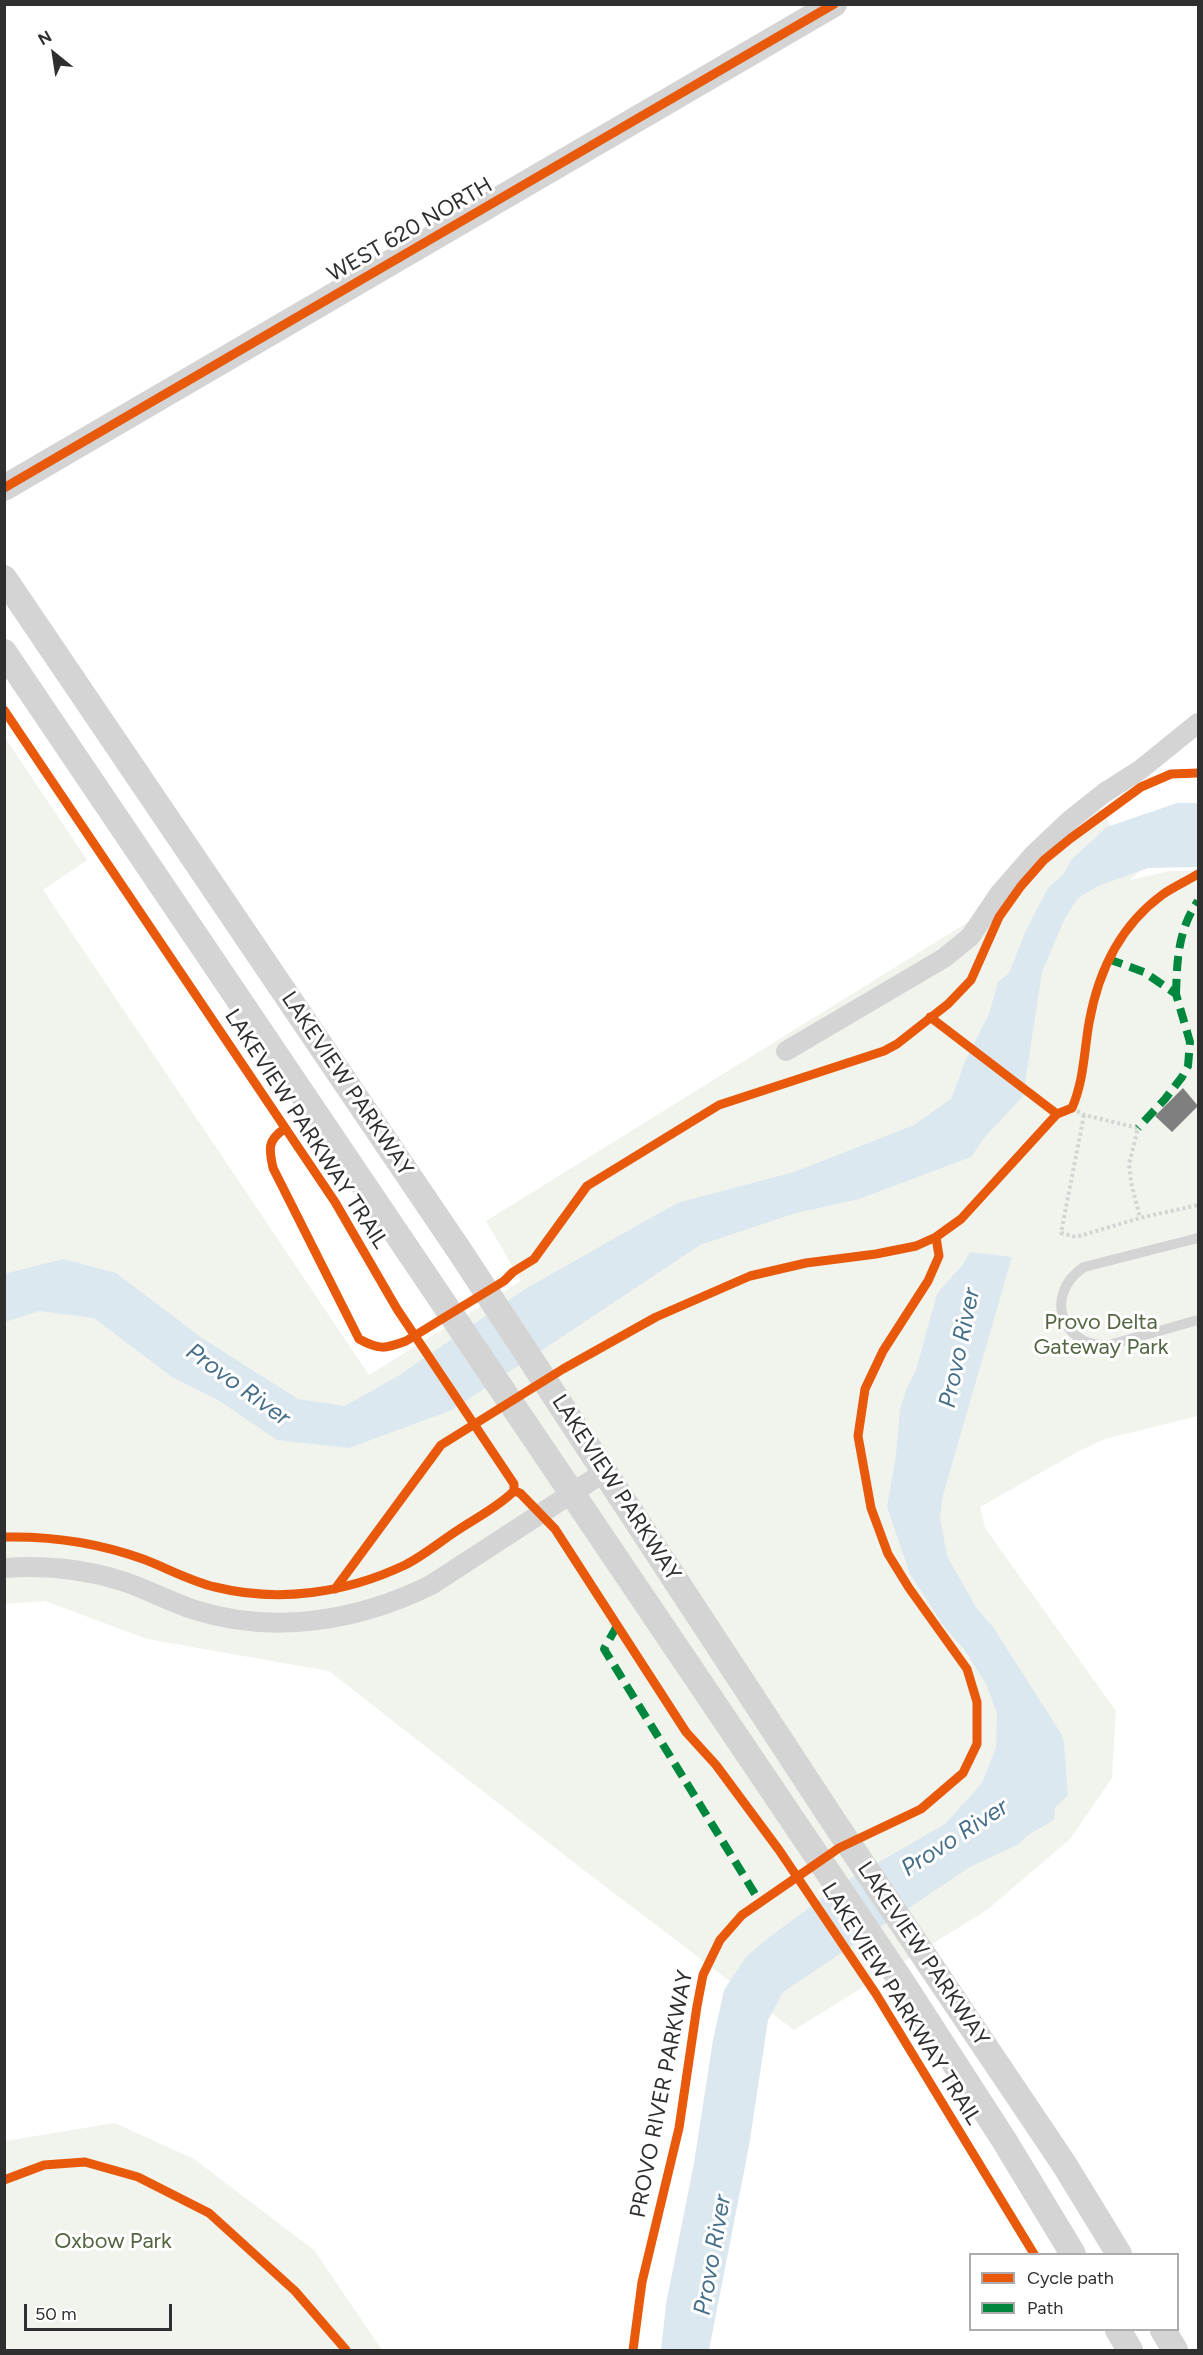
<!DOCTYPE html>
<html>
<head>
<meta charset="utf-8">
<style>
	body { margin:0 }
	#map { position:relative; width:1203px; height:2355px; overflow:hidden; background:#fff; font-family:Figtree,sans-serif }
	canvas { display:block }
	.frame { position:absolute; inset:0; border:6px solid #2f2f2f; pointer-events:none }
	.legend { position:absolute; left:969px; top:2253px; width:210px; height:78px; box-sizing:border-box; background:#fff; border:2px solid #acacac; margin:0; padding:8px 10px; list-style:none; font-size:18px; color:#2f2f2f }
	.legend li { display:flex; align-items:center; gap:12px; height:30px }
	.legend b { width:30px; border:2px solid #acacac }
	.north { position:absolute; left:24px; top:24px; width:60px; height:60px; -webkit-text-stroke:4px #fff; paint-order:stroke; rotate:330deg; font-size:16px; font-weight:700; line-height:24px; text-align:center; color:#2f2f2f }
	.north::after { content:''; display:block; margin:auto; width:21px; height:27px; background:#2f2f2f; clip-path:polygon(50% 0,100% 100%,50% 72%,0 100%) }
	.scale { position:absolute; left:24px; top:2304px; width:148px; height:27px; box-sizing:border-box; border:3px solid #2f2f2f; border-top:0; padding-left:8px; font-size:18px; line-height:21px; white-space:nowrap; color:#2f2f2f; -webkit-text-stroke:4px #fff; paint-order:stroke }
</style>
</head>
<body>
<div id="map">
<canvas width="1203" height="2355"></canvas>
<div class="frame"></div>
<ul class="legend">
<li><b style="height:8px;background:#e8590c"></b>Cycle path</li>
<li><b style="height:8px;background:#00873e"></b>Path</li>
</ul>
<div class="north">N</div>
<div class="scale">50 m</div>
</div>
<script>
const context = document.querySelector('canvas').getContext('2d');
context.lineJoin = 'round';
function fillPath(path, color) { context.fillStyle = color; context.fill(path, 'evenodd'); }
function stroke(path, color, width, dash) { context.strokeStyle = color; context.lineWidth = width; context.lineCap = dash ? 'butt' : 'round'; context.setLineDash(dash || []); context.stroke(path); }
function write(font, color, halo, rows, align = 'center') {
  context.font = font + ' Figtree,sans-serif'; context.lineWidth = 6; context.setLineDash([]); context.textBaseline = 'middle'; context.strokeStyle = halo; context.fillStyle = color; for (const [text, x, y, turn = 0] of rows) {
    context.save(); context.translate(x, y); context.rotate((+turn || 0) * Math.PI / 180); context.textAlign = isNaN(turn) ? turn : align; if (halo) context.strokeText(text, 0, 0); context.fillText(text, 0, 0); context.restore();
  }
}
fillPath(new Path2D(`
	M4 736 87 860 43 890 369 1375 521 1281 486 1221 1010 896 1035 862 1098 805 1139 872 1130 880 1169 871H1198V1416L1105 1439 1079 1451 980 1507 985 1528 1116 1711 1112 1778 1070 1839 987 1910 794 2030 581 1868 329 1671 147 1639 45 1601 5 1604Z
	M115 2123 194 2159 314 2250 382 2350H5V2141Z`), '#f1f4ed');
fillPath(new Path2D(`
	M1177 803H1198V867L1148 868 1098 886 1078 898 1065 918 1042 972 1023 1096 984 1138 971 1157 859 1199 796 1213 700 1245 452 1410 349 1448 277 1440 218 1400 172 1377 94 1318 39 1311 5 1322 4 1274 63 1259 116 1273 202 1338 298 1399 345 1406 398 1376 525 1289 677 1203 794 1172 914 1125 951 1099 966 1059 989 1014 998 982 1009 973 1026 930 1048 888 1063 875 1072 859 1107 827Z
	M970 1252 1012 1257 943 1495 940 1518 947 1556 977 1609 993 1627 1060 1732 1064 1741 1068 1795 1055 1808 1054 1820 1028 1835 1017 1845 970 1867 783 1992 768 2020 749 2146 709 2350H661L666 2304 694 2163 713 2040 724 1990 746 1957 767 1939 841 1884 945 1824 982 1783 996 1747 997 1713 986 1684 964 1649 945 1628 910 1574 887 1507 896 1455 900 1409 907 1388 916 1370 937 1294 964 1263Z`), '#dce8ef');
fillPath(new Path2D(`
	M1183 1088 1198 1106 1172 1132 1155 1116Z`), '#7f7f7f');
stroke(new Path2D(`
	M1072 1108 1084 1115 1138 1128 1129 1164 1131 1182 1140 1218
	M1084 1115 1061 1233 1076 1237 1140 1218 1198 1205`), '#d4d4d4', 4, [3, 3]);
stroke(new Path2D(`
	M1198 1238 1084 1267C1043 1294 1061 1348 1109 1345L1198 1320`), '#d4d4d4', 10);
stroke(new Path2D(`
	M786 1051 944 958 970 937 999 894 1033 855 1070 820 1104 793 1140 770 1198 723
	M4 1568C44 1565 84 1569 122 1581 147 1589 170 1602 195 1610 274 1635 358 1621 431 1585L606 1471`), '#d4d4d4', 20);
stroke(new Path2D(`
	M4 488 834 4
	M4 578 461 1253 834 1822 1064 2164 1119 2254
	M4 652 902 1982 1004 2140 1073 2254
	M1118 2330 1130 2350
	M1163 2330 1175 2350`), '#d4d4d4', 26);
stroke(new Path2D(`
	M1108 959 1144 972 1176 994 1190 1042 1188 1066 1182 1077 1165 1099 1138 1128
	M1176 994C1177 960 1178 930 1198 901
	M617 1626 604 1649 760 1902`), '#00873e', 8, [15, 8]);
stroke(new Path2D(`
	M4 488 834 4
	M4 710 335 1202 397 1309 514 1484V1491
	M930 1017 1057 1114
	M284 1129C267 1141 269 1149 273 1168L359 1339C379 1350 385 1349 406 1341L504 1281 513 1272 534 1259 587 1186 719 1105 884 1051 897 1044 948 1004 971 980 999 917 1021 886 1044 860 1071 838 1141 787 1171 774 1198 773
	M514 1491 520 1493 555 1529 686 1732 716 1765 779 1850 876 1994 1034 2254
	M4 1537C51 1536 99 1543 143 1559 167 1568 190 1581 215 1587 279 1603 346 1593 405 1565 423 1556 441 1541 458 1530 476 1518 498 1507 514 1491
	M335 1589 441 1445 563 1369 656 1317 750 1276 806 1263 876 1254 916 1246 936 1237 961 1219 1057 1114 1072 1108C1084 1080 1084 1052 1089 1023 1098 972 1120 926 1162 895 1173 887 1187 881 1198 874
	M4 2180 44 2165 85 2162 138 2177 209 2213 295 2291 346 2350
	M633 2350 642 2282 679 2128 697 2006 703 1975 720 1940 742 1915 839 1848 921 1809 963 1773 977 1744V1702L967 1669 909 1588 888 1554 871 1508 858 1436 865 1389 883 1351 928 1281 939 1256 936 1237`), '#e8590c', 9);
write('22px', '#2f2f2f', '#fff', [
	["WEST 620 NORTH",410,230,-30],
	["LAKEVIEW PARKWAY",347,1084,56],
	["LAKEVIEW PARKWAY TRAIL",306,1129,57],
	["LAKEVIEW PARKWAY",616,1488,57],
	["LAKEVIEW PARKWAY",923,1954,56],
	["LAKEVIEW PARKWAY TRAIL",901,2004,58],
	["PROVO RIVER PARKWAY",662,2094,-79]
]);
write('22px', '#536641', '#fff', [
	["Provo Delta",1101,1323],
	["Gateway Park",1101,1348],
	["Oxbow Park",113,2242]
]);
write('italic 24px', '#466f89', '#fff', [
	["Provo River",960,1348,-78],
	["Provo River",238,1385,36],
	["Provo River",955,1838,-33],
	["Provo River",713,2255,-80]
]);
</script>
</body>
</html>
